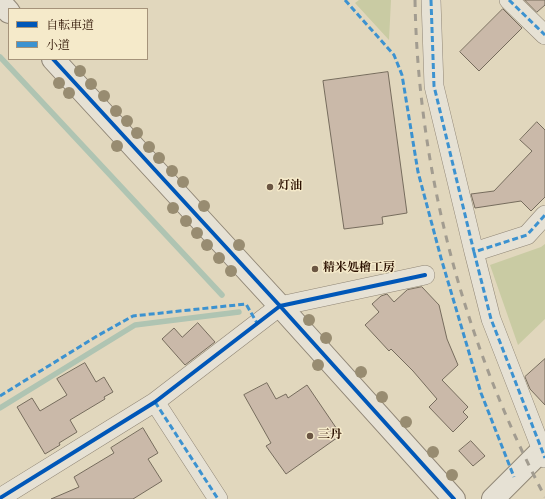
<!DOCTYPE html>
<html>
<head>
<meta charset="utf-8">
<style>
	body { margin:0 }
	#map { position:relative; width:545px; height:499px; overflow:hidden; background:#e1d7bd; font-family:"IM FELL English","Noto Serif JP",serif }
	canvas { display:block }
	.legend { position:absolute; left:8px; top:8px; width:140px; height:52px; box-sizing:border-box; background:#f5eaca; border:1px solid #a5937a; margin:0; padding:5px 7px; list-style:none; font-size:12px; color:#2c1101 }
	.legend li { display:flex; align-items:center; gap:8px; height:20px }
	.legend b { width:20px; border:1px solid #a5937a }
</style>
</head>
<body>
<div id="map">
<canvas width="545" height="499"></canvas>
<ul class="legend">
<li><b style="height:5px;background:#0057b8"></b>自転車道</li>
<li><b style="height:5px;background:#3c92d0"></b>小道</li>
</ul>
</div>
<script>
const context = document.querySelector('canvas').getContext('2d');
context.lineJoin = 'round';
function fillPath(path, color) { context.fillStyle = color; context.fill(path, 'evenodd'); }
function stroke(path, color, width, dash) { context.strokeStyle = color; context.lineWidth = width; context.lineCap = dash ? 'butt' : 'round'; context.setLineDash(dash || []); context.stroke(path); }
function write(font, color, halo, rows, align = 'center') {
  context.font = font + ' "IM FELL English","Noto Serif JP",serif'; context.lineWidth = 3; context.setLineDash([]); context.textBaseline = 'middle'; context.strokeStyle = halo; context.fillStyle = color; for (const [text, x, y, turn = 0] of rows) {
    context.save(); context.translate(x, y); context.rotate((+turn || 0) * Math.PI / 180); context.textAlign = isNaN(turn) ? turn : align; if (halo) context.strokeText(text, 0, 0); context.fillText(text, 0, 0); context.restore();
  }
}
fillPath(new Path2D(`
	M359 0H391L389 40 355 3Z
	M545 244V319L518 345 490 265 541 247Z`), '#c9cba3');
stroke(new Path2D(`
	M0 57 222 295
	M0 408 135 325 239 312`), '#afc4b2', 5.5);
const building = new Path2D(`
	M525 0H545V5L537 12Z
	M503 9 522 28 479 71 460 52Z
	M388 72 407 213 382 217 383 224 344 229 323 81Z
	M537 122 545 130V197L531 211 521 201 475 208 471 194 494 191 532 151 520 140Z
	M422 287 439 305 447 339 458 365 442 380 468 407 463 412 468 417 453 432 429 407 437 399 413 371 391 349 389 351 365 325 379 312 372 304 381 296 387 294 394 302 407 290Z
	M198 323 215 342 185 365 162 339 174 328 182 337Z
	M545 359V405L530 389 525 377Z
	M85 363 96 382 104 377 113 392 104 397 105 399 70 420 77 432 59 443 60 445 45 454 17 407 32 398 40 411 67 395 57 379Z
	M267 383 276 399 286 394 288 398 307 385 341 435 286 474 266 446 271 443 244 395Z
	M143 428 158 453 148 459 162 481 133 499H51L79 487 74 477 114 453 111 448Z
	M471 441 485 456 473 466 459 451Z`);
fillPath(building, '#cab9a9');
stroke(building, '#766c5d', 1);
const minor = new Path2D(`
	M431 0 434 86 474 252 527 235 545 215
	M509 0 545 35
	M474 252 491 319 545 458
	M155 402 218 499
	M0 498 155 402 280 306 425 275`);
const tertiary = new Path2D(`
	M0 2 9 12
	M53 59 280 306 454 499
	M493 499 545 447`);
stroke(minor, '#908676', 20);
stroke(tertiary, '#908676', 24);
stroke(minor, '#e6e1d4', 19);
stroke(tertiary, '#e6e1d4', 22);
stroke(new Path2D(`
	M415 0C418 173 465 345 545 497`), '#a29c90', 3, [7, 7]);
stroke(new Path2D(`
	M345 0 394 55 402 75 418 172 441 258 481 393 514 477
	M431 0 434 86 474 252 527 235 545 215
	M509 0 545 35
	M474 252 491 319 545 458
	M0 396 97 336 133 316 246 304 257 323
	M155 402 218 499`), '#3c92d0', 3, [6, 3]);
stroke(new Path2D(`
	M53 59 280 306 454 499
	M0 498 155 402 280 306 425 275`), '#0057b8', 4);
context.fillStyle = '#988c71';
for (const [x, y] of [
	[80,71],
	[59,83],
	[91,84],
	[69,93],
	[104,96],
	[116,111],
	[127,121],
	[137,133],
	[117,146],
	[149,147],
	[159,158],
	[172,171],
	[183,182],
	[204,206],
	[173,208],
	[186,221],
	[197,233],
	[207,245],
	[239,245],
	[219,258],
	[231,271],
	[309,320],
	[326,338],
	[318,365],
	[361,372],
	[382,397],
	[406,422],
	[433,452],
	[452,475]
]) { context.beginPath(); context.arc(x, y, 6, 0, 2 * Math.PI); context.fill(); }
for (const [x, y, r, color] of [
	[270,187,4,"#6b5643"],
	[315,269,4,"#6b5643"],
	[310,436,4,"#6b5643"]
]) { const dot = new Path2D(); dot.arc(x, y, r, 0, 2 * Math.PI); context.fillStyle = color; context.fill(dot); stroke(dot, '#f5eaca', 1.5); }
write('bold 12px', '#2c1101', '#f5eaca', [
	["灯油",278,187],
	["精米処檜工房",323,269],
	["三丹",318,436]
], 'left');
</script>
</body>
</html>
